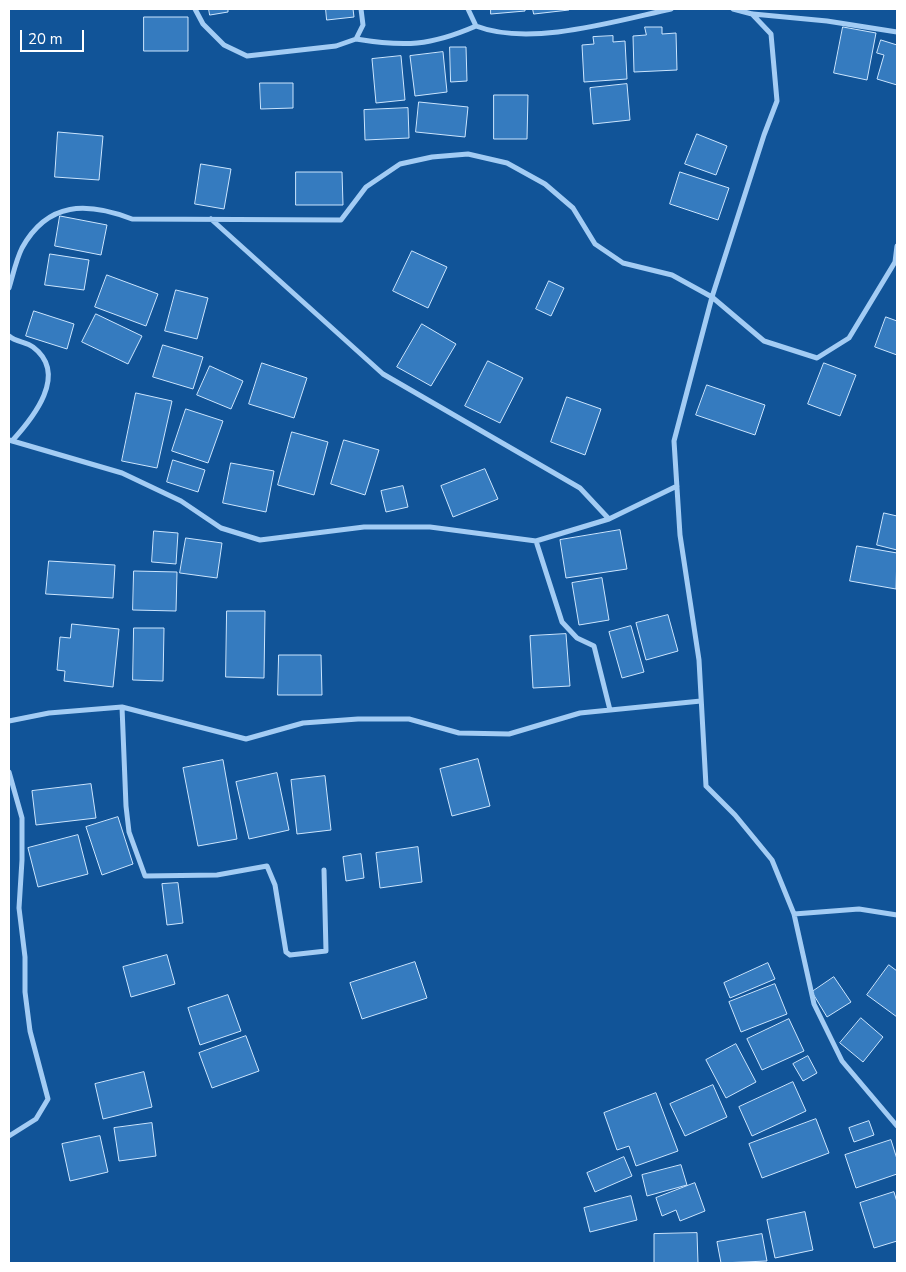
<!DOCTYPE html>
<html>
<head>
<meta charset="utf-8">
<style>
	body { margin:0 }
	#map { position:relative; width:906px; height:1272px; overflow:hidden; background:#115498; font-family:"Nunito Sans",sans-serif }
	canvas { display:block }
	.frame { position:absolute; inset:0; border:10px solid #fff; pointer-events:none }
	.scale { position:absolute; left:20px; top:30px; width:64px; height:22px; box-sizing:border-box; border:2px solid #fff; border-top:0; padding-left:6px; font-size:15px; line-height:18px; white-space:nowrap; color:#fff; -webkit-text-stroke:4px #115498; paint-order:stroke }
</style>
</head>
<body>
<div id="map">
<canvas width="906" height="1272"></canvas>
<div class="frame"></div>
<div class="scale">20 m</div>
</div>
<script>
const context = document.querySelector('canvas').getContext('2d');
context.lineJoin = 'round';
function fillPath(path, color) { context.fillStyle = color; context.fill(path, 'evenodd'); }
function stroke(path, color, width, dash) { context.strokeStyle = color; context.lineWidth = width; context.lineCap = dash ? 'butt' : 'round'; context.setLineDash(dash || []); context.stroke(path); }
const building = new Path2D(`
	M209 9H228V12L210 15Z
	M326 9H353L354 17 327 20Z
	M491 9H525V11L491 14Z
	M533 9H569V10L534 14Z
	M144 17H188V51H144Z
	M645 27H662V34L676 33 677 70 634 72 633 36 646 35Z
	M843 27 876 33 867 80 834 73Z
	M613 36V42L625 41 627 79 584 82 582 45 594 44 593 37Z
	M881 40 897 45V85L877 79 884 55 877 53Z
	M450 47H466L467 81 451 82Z
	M443 52 447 92 415 96 410 56Z
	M401 56 405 100 376 103 372 59Z
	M260 83H293V108L261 109Z
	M627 84 630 120 593 124 590 88Z
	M494 95H528L527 139H494Z
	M419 102 468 107 465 137 416 132Z
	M408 108 409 138 365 140 364 110Z
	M58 132 103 136 99 180 55 177Z
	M697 134 727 146 716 175 685 164Z
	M201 164 231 169 224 209 195 204Z
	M296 172H342L343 205H296Z
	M680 172 729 188 718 220 670 204Z
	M60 216 107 225 101 255 55 246Z
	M412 251 447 267 428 308 393 291Z
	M50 254 89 260 84 290 45 285Z
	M107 275 158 294 146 326 95 307Z
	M549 281 564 288 551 316 536 309Z
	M176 290 208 298 197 339 165 331Z
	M34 311 74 324 67 349 26 336Z
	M96 314 142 336 128 364 82 342Z
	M886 317 897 321V355L875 347Z
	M422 324 456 344 431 386 397 367Z
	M163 345 203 357 193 389 153 377Z
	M488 361 523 378 500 423 465 406Z
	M262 363 307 378 294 418 249 404Z
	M824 363 856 375 840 416 808 404Z
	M210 366 243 381 231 409 197 395Z
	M707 385 765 405 755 435 696 415Z
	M136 393 172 401 157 468 122 461Z
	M567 397 601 409 585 455 551 442Z
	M186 409 223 421 208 463 172 451Z
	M292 432 328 442 314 495 278 485Z
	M344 440 379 450 365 495 331 484Z
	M173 460 205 470 198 492 167 482Z
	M231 463 274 471 266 512 223 503Z
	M485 469 498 499 453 517 441 486Z
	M403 486 408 507 386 512 381 491Z
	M884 513 897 516V550L877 545Z
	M620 530 627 569 566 578 560 540Z
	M154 531 178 533 176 564 152 562Z
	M186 538 222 543 217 578 180 573Z
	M857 546 897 553 896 589 850 581Z
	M49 561 115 565 113 598 46 594Z
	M134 571 177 572 176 611 133 610Z
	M602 578 609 620 579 625 572 583Z
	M227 611H265L264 678 226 677Z
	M668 615 678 651 646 660 636 623Z
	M72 624 119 629 113 687 64 681 65 671 57 670 60 637 70 638Z
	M631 626 644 672 622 678 609 632Z
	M134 628H164L163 681 133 680Z
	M566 634 570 686 533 688 530 636Z
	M279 655H321L322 695H278Z
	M478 759 490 806 452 816 440 769Z
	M223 760 237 839 198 846 183 768Z
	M277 773 289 830 249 839 236 782Z
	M325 776 331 830 297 834 291 780Z
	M91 784 96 818 36 825 32 791Z
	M118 817 133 864 102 875 86 827Z
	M78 835 88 874 38 887 28 848Z
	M418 847 422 882 380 888 376 853Z
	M361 854 364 878 346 881 343 857Z
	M178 883 183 923 167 925 162 884Z
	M167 955 175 984 131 997 123 967Z
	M415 962 427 998 362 1019 350 983Z
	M768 963 775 979 730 998 724 983Z
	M889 965 897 971V1017L867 995Z
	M834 977 851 1002 827 1017 812 992Z
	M775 984 787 1014 741 1032 729 1002Z
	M228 995 241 1031 200 1045 188 1008Z
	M861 1018 883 1037 863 1062 840 1043Z
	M789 1019 804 1051 762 1070 747 1039Z
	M246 1036 259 1071 212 1088 199 1053Z
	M736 1044 756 1082 726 1098 706 1060Z
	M808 1056 817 1073 803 1081 793 1064Z
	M144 1072 152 1107 103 1119 95 1084Z
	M793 1082 806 1111 752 1136 739 1107Z
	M713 1085 727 1117 685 1136 670 1104Z
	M656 1093 678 1151 636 1166 629 1146 617 1150 604 1113Z
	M816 1119 829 1153 762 1178 749 1144Z
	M869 1121 874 1135 854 1142 849 1128Z
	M152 1123 156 1156 119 1161 114 1128Z
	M100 1136 108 1172 70 1181 62 1144Z
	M891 1140 897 1159V1174L856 1188 845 1155Z
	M624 1157 632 1176 595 1192 587 1173Z
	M681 1165 687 1185 647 1196 642 1175Z
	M695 1183 705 1211 680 1221 676 1210 662 1216 656 1198Z
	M894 1192 897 1202V1241L874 1248 860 1203Z
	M631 1196 637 1220 590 1232 584 1208Z
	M805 1212 813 1250 775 1258 767 1220Z
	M697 1233 698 1263H654V1234Z
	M762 1234 767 1261 721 1263 717 1242Z`);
fillPath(building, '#357bbf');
stroke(building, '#cbe5fe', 1);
stroke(new Path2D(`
	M195 9 203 24 224 45 247 56 336 46 356 39 363 25 361 9
	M468 9 476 26C530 47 616 21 671 9
	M733 9 752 14 771 34 777 101 764 135 712 297 674 441 680 535 699 660 706 786 735 815 772 860 794 914 814 1004 842 1061 897 1126
	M753 14 827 21 897 32
	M356 39C405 47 430 46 476 26
	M211 219 383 374 580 488 609 519
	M9 288C13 275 16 260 22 248 48 201 87 202 132 219L341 220 366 187 400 164 432 157 468 154 507 163 545 184 573 208 595 244 623 263 672 275 712 297 764 341 817 358 849 338 895 262 897 246
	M9 336C16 342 26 342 33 347 69 374 33 418 12 441
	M9 440 122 473 181 501 221 528 260 540 364 527H430L536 541 609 519 677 486
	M536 541 562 622 577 638 594 646 610 710
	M122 707 126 806 129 832 145 876 217 875 267 866 275 885 286 952 290 955 326 951 324 870
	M9 721 49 713 122 707 246 739 303 723 358 719H409L459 733 509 734 580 713 701 701
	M9 772 22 818V860L19 908 25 957V992L30 1031 48 1099 36 1119 9 1136
	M794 914 859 909 897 915`), '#a3ccf4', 5);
</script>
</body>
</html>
